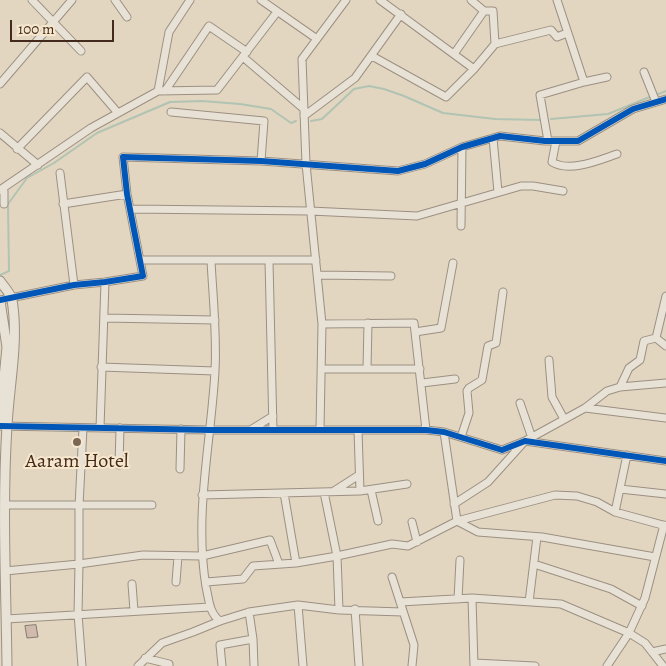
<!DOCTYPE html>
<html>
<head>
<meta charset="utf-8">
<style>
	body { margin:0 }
	#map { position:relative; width:666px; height:666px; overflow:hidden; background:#e3d6c0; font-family:Alegreya,serif }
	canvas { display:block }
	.scale { position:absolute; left:10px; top:20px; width:104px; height:22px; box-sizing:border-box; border:2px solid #432a1d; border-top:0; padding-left:6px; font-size:15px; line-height:18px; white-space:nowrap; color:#432a1d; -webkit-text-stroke:4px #f6e7cd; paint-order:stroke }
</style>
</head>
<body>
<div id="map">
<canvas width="666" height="666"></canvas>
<div class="scale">100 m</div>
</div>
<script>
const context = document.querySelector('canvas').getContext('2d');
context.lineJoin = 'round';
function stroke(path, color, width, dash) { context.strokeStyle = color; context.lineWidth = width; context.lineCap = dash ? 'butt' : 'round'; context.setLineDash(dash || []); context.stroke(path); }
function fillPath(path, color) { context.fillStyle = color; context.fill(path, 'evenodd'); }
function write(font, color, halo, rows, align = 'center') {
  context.font = font + ' Alegreya,serif'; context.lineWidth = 4; context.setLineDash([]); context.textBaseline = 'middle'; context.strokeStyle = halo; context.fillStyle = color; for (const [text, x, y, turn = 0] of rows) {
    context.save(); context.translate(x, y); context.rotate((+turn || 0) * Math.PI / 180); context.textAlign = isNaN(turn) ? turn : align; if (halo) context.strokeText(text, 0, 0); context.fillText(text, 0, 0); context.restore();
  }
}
stroke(new Path2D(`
	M656 95 666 91
	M551 119 608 114 652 96
	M311 121 322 119 354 89 369 86 384 89 404 96 443 113 495 119 541 120
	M0 275 9 271 8 204 27 178 54 163 97 133 170 102 202 101 240 104 271 109 291 123 296 121`), '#b1c3b3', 2);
const building = new Path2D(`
	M36 625 38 637 27 638 25 626Z`);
fillPath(building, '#cfbaad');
stroke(building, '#847a6d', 1);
const minor = new Path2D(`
	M32 0 81 51
	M115 0 127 17
	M261 0 317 39
	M380 0 474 69
	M471 0 484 11H493L495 44 551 30 557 37 567 33
	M557 0 584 82
	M454 54 484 11
	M372 56 446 97 474 69 495 44
	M243 57 304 109
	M644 72 656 102
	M0 84 72 0
	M158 91 217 90 277 12
	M165 91 209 26 247 52
	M171 112 264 121 261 161
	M304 116 355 78 401 14
	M0 133 38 165
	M493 138 498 192
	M548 141 540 95 584 82 607 77
	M556 141 552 162C570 173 599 160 617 154
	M17 149 87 77 118 113
	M60 173 74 285
	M2 189 4 191V204
	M0 190 91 128 158 91 169 32 190 0
	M63 204 127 194
	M131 209 310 211 417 216 521 186H533L563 191
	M461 226 462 147
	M141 260H316
	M211 261C213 298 217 334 215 371 211 443 194 514 206 587 209 599 209 613 220 621
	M269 261 273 430
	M318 275 391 276
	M0 300 74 285 105 282 143 276 127 194 123 157 261 161 398 171 425 164 462 147 500 136 545 141H578L633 109 666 99
	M104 318 215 320
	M322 324 414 323 426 430
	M415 332 441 328 453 263
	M656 338 666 296
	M549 360 552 397 564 419
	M101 367 215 371
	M322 369H420
	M367 369 368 323
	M422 383 455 379
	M620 387 629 368 640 360 644 341 656 338 666 346
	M520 403 532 438
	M585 408 666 418
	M0 426 210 430H426L444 432 502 450 525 441 666 461
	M83 428 79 506V564L143 555 202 556 270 540 279 564
	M100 428 105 282
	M252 429 273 416
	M320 429 322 324 306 164 302 59 346 0
	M358 430 360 491
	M444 432 457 521 478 532 542 537 655 557
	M461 437 469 413 467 391 469 388 482 380 488 346 496 343 503 292
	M119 465 120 428
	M180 469 181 429
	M620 489 666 494
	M371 490 378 521
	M334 491 359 475
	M324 492 337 556 339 610
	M284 493 296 563
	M202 495 360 491 407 484
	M454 504 488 482 525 441 585 408 607 391 620 387 666 383
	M5 505H152
	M615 512 627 455
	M412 522 417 542
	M534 564 611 589 642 606
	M5 571 79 564 78 614 82 666
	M392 577 414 645 412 666
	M176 582 178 556
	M206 582 243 579 253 566 296 563 337 556 392 544 408 546 457 521 555 495 577 496 597 502 615 512 666 526
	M132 584 134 611
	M472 598 474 666
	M458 599 460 560
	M400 602 472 598 561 604 629 633 645 643 663 666
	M529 602 537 537
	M298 605 303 666
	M355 609 359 666
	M249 612 253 639 254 666
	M6 619 210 607
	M652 652 666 649
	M145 658 169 664V666
	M474 663 535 666
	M138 666 162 643 193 632 220 621 249 612 298 605 339 610 403 612
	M222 666 220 645 253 639
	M607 666 629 633 645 598 664 525`);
const tertiary = new Path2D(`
	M0 281C4 287 11 294 12 300 19 341 9 385 7 426 2 506 6 586 7 666
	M0 301 7 347 0 420`);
stroke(minor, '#9b9082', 9);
stroke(tertiary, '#9b9082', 11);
stroke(minor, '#e8e1d6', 7);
stroke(tertiary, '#e8e1d6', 9);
stroke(new Path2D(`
	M0 300 74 285 105 282 143 276 127 194 123 157 261 161 398 171 425 164 462 147 500 136 545 141H578L633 109 666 99
	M0 426 210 430H426L444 432 502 450 525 441 666 461`), '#0057b8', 6);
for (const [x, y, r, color] of [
	[77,442,5,"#7b6656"]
]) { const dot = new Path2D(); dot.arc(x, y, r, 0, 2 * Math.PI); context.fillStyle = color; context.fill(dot); stroke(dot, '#f6e7cd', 2); }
write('20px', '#432a1d', '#f6e7cd', [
	["Aaram Hotel",77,462]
]);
</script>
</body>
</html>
